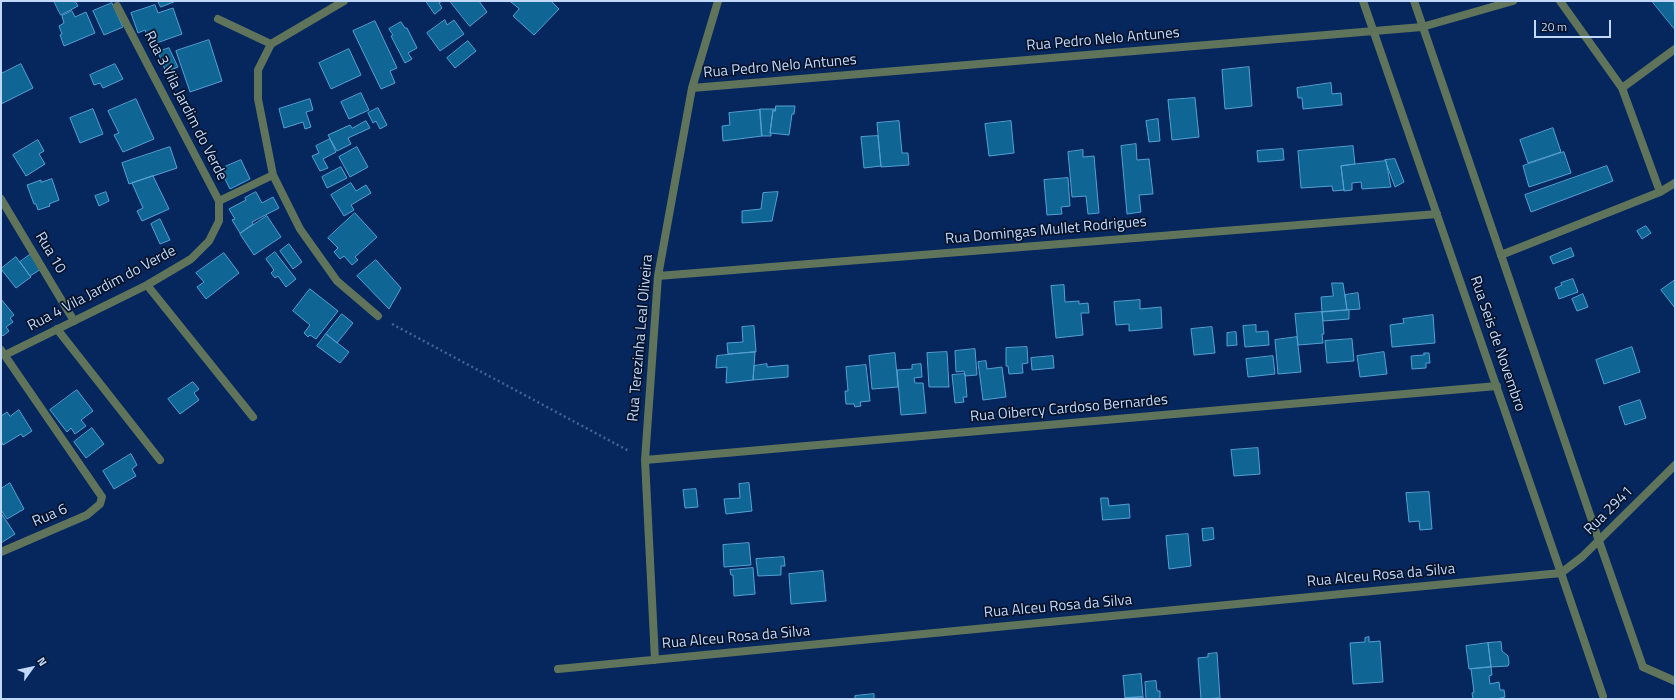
<!DOCTYPE html>
<html>
<head>
<meta charset="utf-8">
<style>
	body { margin:0 }
	#map { position:relative; width:1676px; height:700px; overflow:hidden; background:#05275e; font-family:"Titillium Web",sans-serif }
	canvas { display:block }
	.frame { position:absolute; inset:0; border:2px solid #c2d8fa; pointer-events:none }
	.north { position:absolute; left:12px; top:648px; width:40px; height:40px; -webkit-text-stroke:3px #05132b; paint-order:stroke; rotate:57deg; font-size:11px; font-weight:700; line-height:16px; text-align:center; color:#c2d8fa }
	.north::after { content:''; display:block; margin:auto; width:14px; height:18px; background:#c2d8fa; clip-path:polygon(50% 0,100% 100%,50% 72%,0 100%) }
	.scale { position:absolute; left:1534px; top:20px; width:77px; height:18px; box-sizing:border-box; border:2px solid #c2d8fa; border-top:0; padding-left:5px; font-size:12px; line-height:14px; white-space:nowrap; color:#c2d8fa; -webkit-text-stroke:3px #05132b; paint-order:stroke }
</style>
</head>
<body>
<div id="map">
<canvas width="1676" height="700"></canvas>
<div class="frame"></div>
<div class="north">N</div>
<div class="scale">20 m</div>
</div>
<script>
const context = document.querySelector('canvas').getContext('2d');
context.lineJoin = 'round';
function fillPath(path, color) { context.fillStyle = color; context.fill(path, 'evenodd'); }
function stroke(path, color, width, dash) { context.strokeStyle = color; context.lineWidth = width; context.lineCap = dash ? 'butt' : 'round'; context.setLineDash(dash || []); context.stroke(path); }
function write(font, color, halo, rows, align = 'center') {
  context.font = font + ' "Titillium Web",sans-serif'; context.lineWidth = 3.5; context.setLineDash([]); context.textBaseline = 'middle'; context.strokeStyle = halo; context.fillStyle = color; for (const [text, x, y, turn = 0] of rows) {
    context.save(); context.translate(x, y); context.rotate((+turn || 0) * Math.PI / 180); context.textAlign = isNaN(turn) ? turn : align; if (halo) context.strokeText(text, 0, 0); context.fillText(text, 0, 0); context.restore();
  }
}
const building = new Path2D(`
	M54 1H75L78 6 61 15Z
	M158 1H176L161 7Z
	M426 1H442L439 3 442 8 435 14Z
	M450 1H479L487 12 470 26Z
	M510 1H551L559 9 534 35 513 16 519 9Z
	M1652 1H1674L1675 27 1674 28Z
	M112 3 123 27 104 35 93 11Z
	M155 5 158 13 173 8 182 34 151 45 145 30 138 33 131 13Z
	M72 11 75 17 86 12 95 33 64 46 60 35 62 34 59 26 64 23 62 16Z
	M445 20 447 25 454 20 464 34 440 51 427 33Z
	M375 21 397 68 390 71 395 83 381 89 353 31Z
	M401 22 405 28H407L417 48 408 53 412 59 405 63 391 36 393 35 389 29Z
	M209 40 222 81 190 92 176 51Z
	M468 41 476 51 455 68 447 58Z
	M169 48 178 67 166 72 158 52Z
	M349 49 361 75 331 89 319 63Z
	M21 64 33 88 1 104V74Z
	M115 64 123 79 103 88 100 83 94 85 90 75Z
	M1249 67 1252 106 1225 109 1222 70Z
	M1331 83 1332 94 1341 93 1342 105 1303 109 1302 98H1298L1297 88Z
	M361 93 369 110 349 119 341 102Z
	M1195 98 1199 137 1172 140 1168 100Z
	M136 99 154 139 123 152 114 135 119 133 108 111Z
	M310 99 313 110 306 112 311 127 305 129 303 122 284 128 279 109Z
	M776 106H795L794 114H792L789 135 770 133 773 110 775 111Z
	M378 108 387 125 380 129 376 121 373 123 368 113Z
	M93 109 103 134 80 143 70 118Z
	M760 109H776L775 111 773 110 770 133H771V136H762Z
	M760 110 762 136 723 141 722 126 730 125 729 113Z
	M1158 119 1160 141 1149 142 1146 121Z
	M366 121 370 128 348 138 351 144 337 151 328 135 350 125 352 128Z
	M899 121 902 153H908L909 165 881 167 877 123Z
	M1011 121 1014 153 989 156 985 124Z
	M1553 128 1561 152 1528 163 1520 140Z
	M878 136 881 166 864 168 861 137Z
	M330 139 336 152 323 159 328 168 320 171 312 156 319 153 316 146Z
	M38 140 44 151 39 154 45 164 26 176 13 155Z
	M1136 144 1137 160 1149 159 1153 194 1139 195 1141 212 1127 214 1121 146Z
	M1353 146 1355 164 1341 166 1344 190 1333 191 1332 186 1301 188 1298 151Z
	M170 147 177 168 129 184 122 163Z
	M357 147 368 167 350 177 339 157Z
	M1283 149 1284 160 1258 162 1257 151Z
	M1083 150V157L1094 156 1099 213 1088 214 1086 196 1072 197 1068 152Z
	M1564 152 1571 173 1529 187 1523 166Z
	M1395 159 1404 182 1395 187 1385 160Z
	M241 160 250 179 230 189 220 169Z
	M1386 161 1391 187 1362 189 1361 182 1352 183V190L1344 191 1341 166Z
	M1607 166 1613 181 1531 212 1525 195Z
	M341 167 347 178 327 188 322 177Z
	M153 176 169 209 142 221 137 211 143 208 132 183Z
	M1068 178 1070 206 1061 207 1062 214 1047 215 1044 180Z
	M52 179 59 200 49 204 50 206 38 210 36 204H34L27 185 41 180V182Z
	M351 183 356 191 366 185 371 193 351 205 354 210 344 216 331 195Z
	M106 192 109 201 99 206 95 196Z
	M256 192 262 203 273 197 279 208 252 222 253 224 240 233 232 220 235 219 229 209 246 200 245 198Z
	M778 192 772 221 742 223V211L761 209 763 193Z
	M355 213 377 237 355 257 358 260 352 265 344 256 340 259 334 252 338 248 328 238Z
	M267 216 281 237 254 255 240 234Z
	M160 219 170 240 160 244 151 224Z
	M1646 226 1651 233 1642 239 1637 231Z
	M289 244 302 262 293 269 280 251Z
	M1571 248 1574 256 1553 264 1550 257Z
	M275 252 296 279 286 287 278 276 275 278 271 273 274 270 266 259Z
	M224 253 239 273 206 299 197 287 204 282 196 273Z
	M31 254 41 269 30 276 20 262Z
	M16 257 31 277 16 288 1 269Z
	M376 260 401 288 389 309 357 276Z
	M1573 279 1578 292 1559 299 1555 288 1562 285 1561 283Z
	M1675 280V308L1661 290Z
	M1332 283H1343L1347 310 1322 312 1321 297 1333 296Z
	M1064 285 1065 302 1079 301V304L1088 303 1089 313H1081L1083 335 1056 338 1051 286Z
	M310 289 338 311 316 339 310 335 308 337 304 333 310 325 293 311Z
	M1358 293 1360 309 1347 310 1345 295Z
	M1583 294 1588 307 1577 311 1572 299Z
	M1 299 14 315 10 318 13 322 6 327 9 331 3 336 1 334Z
	M1140 300V309L1161 307 1162 328 1129 331V324L1116 325 1114 302Z
	M1349 310V319L1323 321 1322 312Z
	M1322 312 1324 334H1322L1323 343 1298 345 1295 314Z
	M342 314 353 323 337 343 326 334Z
	M1433 315 1435 343 1392 347 1390 325 1404 323 1403 319Z
	M1256 325V332L1268 331 1269 345 1245 347 1243 326Z
	M754 326 756 352 728 354 727 343 743 342 742 327Z
	M1212 327 1215 353 1194 355 1191 329Z
	M1236 332 1237 345 1227 346V333Z
	M326 334 349 352 340 363 317 346Z
	M1297 337 1301 372 1278 374 1275 340Z
	M1352 339 1354 361 1327 363 1325 341Z
	M1027 347 1028 363 1022 364 1023 373 1009 374 1008 366H1006V348Z
	M1632 347 1640 372 1604 384 1596 360Z
	M975 349 977 375 965 376 964 371 956 372 955 351Z
	M755 352 753 380 726 383 727 367 716 368 717 356Z
	M947 352 949 387H929L927 353Z
	M1384 352 1387 374 1360 377 1357 356Z
	M895 353 898 387 872 389 869 356Z
	M1424 353H1429L1430 363H1426V368L1412 369 1411 356 1424 355Z
	M1053 356 1054 368 1032 370 1031 358Z
	M1273 356 1275 374 1248 377 1246 359Z
	M986 361 987 369 1002 367 1006 397 983 400 978 362Z
	M767 364V367L788 365V377L753 380 754 366Z
	M921 364 922 377 914 378 915 383H923L926 413 901 415 897 370 912 369V365Z
	M866 365 870 401 860 402 861 406 855 407 854 404H846L845 391H848L846 367Z
	M965 374 967 397H963L964 402 955 403 952 375Z
	M193 382 199 389 194 393 199 400 180 414 168 399Z
	M77 390 93 411 81 420 86 426 75 434 71 428 67 432 50 410Z
	M1640 400 1646 418 1625 425 1619 407Z
	M19 410 32 431 23 437 21 434 3 445 1 441V416L7 412 10 416Z
	M92 428 104 444 86 458 74 442Z
	M1258 448 1260 474 1234 476 1231 450Z
	M131 454 137 465 132 469 136 476 114 489 103 471Z
	M10 483 24 509 7 519 1 510V489Z
	M749 483 752 511 726 514 724 499 740 498 739 484Z
	M696 489 698 507 685 508 683 490Z
	M1429 492 1432 529 1420 530 1419 521 1409 522 1406 493Z
	M1101 498H1108L1109 506 1129 504 1130 518 1103 520Z
	M1 513 15 534 1 543Z
	M1213 528 1214 539 1203 541 1202 529Z
	M1188 534 1191 566 1169 569 1166 536Z
	M749 543 751 565 724 567 723 545Z
	M784 557 785 566H781V575L758 576 756 559Z
	M753 568 755 594 734 596 733 575H731L730 570Z
	M823 571 826 601 791 604 789 574Z
	M1369 637V642L1380 641 1383 682 1353 684 1350 643 1365 642V638Z
	M1501 642 1502 651 1508 656 1509 663 1508 666 1491 667 1488 643Z
	M1488 643 1491 667 1469 669 1466 646Z
	M1217 653 1220 698 1201 699 1198 658 1208 657V654Z
	M1491 667 1492 675 1489 676 1490 684 1499 682 1500 690H1504L1505 697 1497 699H1473L1472 693 1474 692 1471 669Z
	M1141 674 1143 697 1125 698 1123 676Z
	M1156 681 1157 691H1160V699H1146L1145 682Z
	M874 694V699H855V696Z
	M1143 697 1144 699H1125V698Z`);
fillPath(building, '#0f6694');
stroke(building, '#54a0d1', 1);
stroke(new Path2D(`
	M392 324 629 451`), '#456393', 2.5, [2, 3]);
stroke(new Path2D(`
	M1560 1 1622 88 1660 192
	M218 19 271 44
	M1622 88 1675 49
	M1 199 74 321
	M1501 255 1660 192 1675 183
	M1643 667 1675 681`), '#5f745a', 8);
stroke(new Path2D(`
	M344 1 271 44 258 70V99L273 175 300 229 337 281 378 316
	M692 88 1422 27 1513 1
	M219 201 273 175
	M658 276 1437 214
	M147 285 253 417
	M57 329 160 460
	M1 350 102 497 100 504 87 515 1 552
	M5 355 147 285 191 259 209 241 219 221V201L117 6
	M645 460 1497 386
	M1599 541 1643 667
	M1561 573 1582 557 1675 465
	M1561 573 1603 696
	M655 660 645 460 658 276 692 88 718 1
	M558 669 1561 573`), '#5f745a', 8);
stroke(new Path2D(`
	M1363 1 1561 573
	M1414 1 1599 541`), '#5f745a', 8);
write('15px', '#c2d8fa', '#05132b', [
	["Rua Pedro Nelo Antunes",1103,40,-5],
	["Rua Pedro Nelo Antunes",780,67,-5],
	["Rua 3 Vila Jardim do Verde",185,106,63],
	["Rua Domingas Mullet Rodrigues",1046,231,-5],
	["Rua 10",50,253,59],
	["Rua 4 Vila Jardim do Verde",102,289,-28],
	["Rua Terezinha Leal Oliveira",641,338,-85],
	["Rua Seis de Novembro",1497,344,71],
	["Rua Oibercy Cardoso Bernardes",1069,409,-5],
	["Rua 2941",1609,511,-45],
	["Rua 6",50,516,-23],
	["Rua Alceu Rosa da Silva",1381,576,-5],
	["Rua Alceu Rosa da Silva",1058,607,-5],
	["Rua Alceu Rosa da Silva",736,638,-5]
]);
</script>
</body>
</html>
